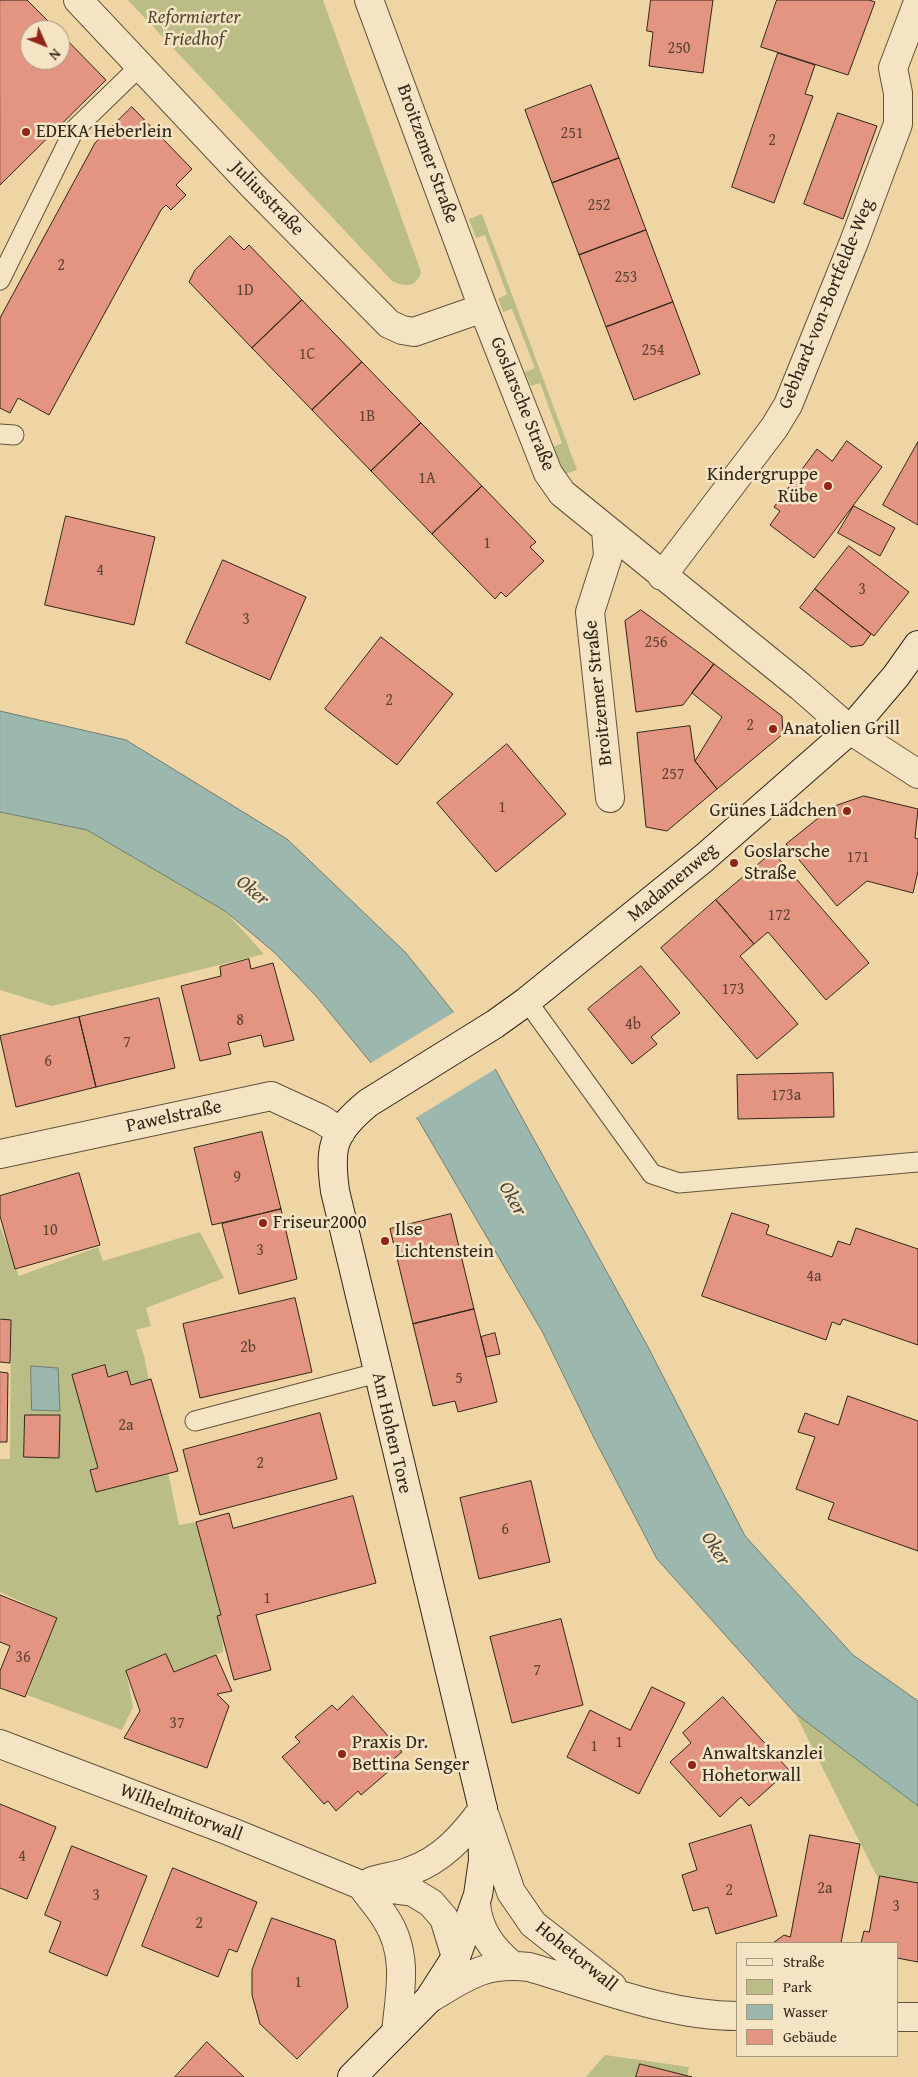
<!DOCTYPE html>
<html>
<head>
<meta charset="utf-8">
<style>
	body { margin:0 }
	#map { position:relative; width:918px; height:2077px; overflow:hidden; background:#efd5a4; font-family:"Gentium Book Plus",serif }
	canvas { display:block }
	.legend { position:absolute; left:736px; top:1942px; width:162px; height:115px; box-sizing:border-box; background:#f5e4c4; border:1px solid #a69880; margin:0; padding:6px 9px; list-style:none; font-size:15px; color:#30261a }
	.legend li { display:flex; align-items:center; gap:10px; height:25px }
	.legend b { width:25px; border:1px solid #a69880 }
	.north { position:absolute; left:20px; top:20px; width:50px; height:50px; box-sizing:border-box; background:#f5e4c4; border:1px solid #a69880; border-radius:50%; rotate:134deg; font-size:14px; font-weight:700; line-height:20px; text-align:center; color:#30261a }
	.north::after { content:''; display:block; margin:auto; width:18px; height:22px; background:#8f2418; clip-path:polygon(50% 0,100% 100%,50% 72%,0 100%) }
</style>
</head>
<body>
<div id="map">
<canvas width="918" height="2077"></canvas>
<ul class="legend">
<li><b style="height:6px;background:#f5e4c4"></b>Straße</li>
<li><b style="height:14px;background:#babd85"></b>Park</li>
<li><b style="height:14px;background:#9cb7ae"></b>Wasser</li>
<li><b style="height:14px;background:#e39582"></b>Gebäude</li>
</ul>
<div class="north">N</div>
</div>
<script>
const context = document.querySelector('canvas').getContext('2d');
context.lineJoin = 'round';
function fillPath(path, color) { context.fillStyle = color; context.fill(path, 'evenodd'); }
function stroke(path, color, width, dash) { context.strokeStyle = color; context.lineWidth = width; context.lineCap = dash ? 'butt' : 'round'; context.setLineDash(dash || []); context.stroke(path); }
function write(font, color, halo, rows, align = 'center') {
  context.font = font + ' "Gentium Book Plus",serif'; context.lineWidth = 5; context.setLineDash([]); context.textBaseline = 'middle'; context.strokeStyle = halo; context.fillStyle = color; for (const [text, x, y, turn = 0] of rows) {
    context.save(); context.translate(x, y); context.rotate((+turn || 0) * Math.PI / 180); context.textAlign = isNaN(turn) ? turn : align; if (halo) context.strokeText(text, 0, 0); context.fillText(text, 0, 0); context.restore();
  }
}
fillPath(new Path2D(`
	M128 0H323L421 272C416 288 406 287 392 281Z
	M482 214 577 470 565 474 553 447 562 443 540 383 531 386 525 372 535 368 512 309 503 312 498 299 507 294 485 235 476 238 469 219Z
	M0 812 87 830 225 911 264 954 52 1006 0 990Z
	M0 1226 19 1276 98 1247 103 1261 200 1232 224 1278 146 1308 151 1326 136 1330 144 1356 179 1525 196 1522 221 1615 223 1652 174 1672 166 1654 126 1671 133 1707 122 1730 27 1695 57 1618 0 1592V1459H10L11 1321 0 1318Z
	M795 1713 918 1806V1958Z
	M605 2055 689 2067 687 2077H586Z`), '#babd85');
const water = new Path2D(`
	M0 711 126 740 287 839 406 953 487 1054 648 1347 745 1536 853 1655 918 1701V1806L795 1713 657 1559 595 1440 543 1333 419 1121 316 996 275 953 225 911 87 830 0 812Z
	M31 1366 58 1368 60 1411 32 1410Z`);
fillPath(water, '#9cb7ae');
stroke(water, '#717d73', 1);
fillPath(new Path2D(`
	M456 1011 489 1053 497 1068 414 1119 369 1064Z`), '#efd5a4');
const building = new Path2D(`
	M0 0H27L57 30H30V60H60V33L106 80 0 185Z
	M651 0H713L703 73 649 66 653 32 647 31Z
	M777 0H869L875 2 848 75 761 47Z
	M778 53 815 65 805 94 813 96 774 203 732 187Z
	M591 85 619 158 552 183 525 110Z
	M132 107 192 169 176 185 186 195 171 210 166 205 161 210 49 415 18 398 10 413 0 408V318L95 143Z
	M838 113 877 126 843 219 804 204Z
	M619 158 646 230 579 255 552 183Z
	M646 230 673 302 606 327 579 255Z
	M230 236 244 250 249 245 302 300 252 348 189 282 195 270Z
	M302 300 362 362 312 410 252 348Z
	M673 302 700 374 634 400 606 327Z
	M362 362 421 423 371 471 312 410Z
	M421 423 482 486 432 534 371 471Z
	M847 441 882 467 814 558 770 525 780 511 774 507 817 449 832 461Z
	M918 442V525L883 505Z
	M482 486 536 542 530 547 544 561 506 597 501 592 495 599 432 534Z
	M854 506 895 528 880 556 838 533Z
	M66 516 155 537 134 625 45 605Z
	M849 546 909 592 874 636 815 589Z
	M223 560 306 597 270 680 186 643Z
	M815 589 871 634 863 645 851 647 800 608Z
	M641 610 714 664 683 705 636 712 625 621Z
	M381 637 453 694 397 765 325 709Z
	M714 664 782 716 783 734 717 789 695 761 722 717 692 693Z
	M690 726 695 761 717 789 667 831 646 827 637 733Z
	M507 744 566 814 496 872 437 803Z
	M864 796 918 809 915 838 918 839V871L913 893 867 881 837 906 786 844 832 807Z
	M773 852 869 963 826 1000 768 932 754 944 716 900Z
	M716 900 754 944 740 956 798 1024 757 1059 661 948Z
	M249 959 251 969 273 963 294 1040 264 1047 261 1035 228 1043 231 1054 200 1061 181 986 221 976 220 967Z
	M641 966 680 1013 651 1037 657 1044 632 1064 588 1009Z
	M159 998 175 1068 96 1087 79 1017Z
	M79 1017 96 1087 16 1107 0 1036Z
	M833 1073 834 1117 738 1119 737 1075Z
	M262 1132 281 1209 212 1225 194 1148Z
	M79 1173 100 1245 15 1269 0 1216V1196Z
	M281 1209 297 1279 239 1294 222 1224Z
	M732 1213 769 1225 766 1234 832 1257 838 1241 850 1245 856 1228 918 1249V1345L843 1319 840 1325 832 1322 826 1340 702 1296Z
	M451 1214 474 1309 413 1324 390 1229Z
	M295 1298 312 1372 200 1398 183 1324Z
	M474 1309 497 1402 458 1412 455 1401 433 1406 413 1324Z
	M0 1319 11 1320 10 1363 0 1362Z
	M495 1333 500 1354 486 1357 481 1337Z
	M105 1365 108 1377 127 1371 131 1385 151 1379 178 1471 96 1492 90 1470 98 1468 72 1375Z
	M0 1372 8 1373 7 1442H0Z
	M848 1396 918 1421V1551L828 1519 834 1503 796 1489 815 1437 798 1432 805 1413 838 1425Z
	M320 1413 337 1479 200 1515 183 1450Z
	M25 1415H60L59 1458 24 1457Z
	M531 1481 550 1562 479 1579 460 1498Z
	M353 1496 376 1583 256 1615 271 1670 234 1680 217 1616 221 1615 196 1522 229 1513 233 1528Z
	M0 1595 57 1618 25 1697 0 1688V1671L10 1646 0 1642Z
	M561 1619 583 1705 512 1723 490 1637Z
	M166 1654 174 1672 216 1655 232 1691 217 1694 229 1706 207 1768 124 1738 140 1711 126 1671Z
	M652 1687 685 1703 639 1794 567 1757 590 1710 630 1730Z
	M353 1696 402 1752 385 1766 389 1771 361 1795 358 1791 336 1811 328 1801 324 1804 282 1757 300 1742 295 1737 332 1705 337 1710Z
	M723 1697 789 1770 749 1806 741 1797 720 1817 670 1762 691 1743 683 1733Z
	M0 1804 56 1827 27 1899 0 1888Z
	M751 1825 777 1916 716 1934 708 1907 693 1911 682 1875 697 1870 689 1844Z
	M810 1835 860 1844 841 1943H773L784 1935 790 1937Z
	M72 1846 147 1876 107 1976 49 1952 61 1922 45 1915Z
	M173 1868 257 1902 237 1952 229 1949 218 1977 142 1946Z
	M880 1876 918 1883V1962L897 1958V1943H861L864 1931 869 1932Z
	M272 1918 335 1940 348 2007 297 2059 260 2024 252 1995V1970Z
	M207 2042 244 2077H175Z
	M640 2064 692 2077H636Z`);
fillPath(building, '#e39582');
stroke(building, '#30261a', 1);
const lane = new Path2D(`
	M0 280 74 130 140 66
	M0 434 14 435
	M527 1001 652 1174 679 1183 918 1162
	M195 1421 377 1373`);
const street = new Path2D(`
	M78 0 252 185 389 324 402 330 414 332 483 308
	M369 0 483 308 548 473 562 493 801 687 850 730 918 774
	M606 530 608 556 590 612 610 798
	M662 576 774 428 788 405 854 242 898 124V93L893 68 918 2
	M0 1154 271 1096 321 1119 341 1132
	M0 1744 229 1831 361 1885 413 1892 431 1903 444 1918 456 1957
	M485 1816 511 1892 533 1924 612 1986
	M372 1881C384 1877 398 1876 410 1871 442 1860 463 1836 483 1809
	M361 1885C369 1897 379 1907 386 1919 409 1954 400 1993 396 2032
	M476 1903C478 1930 492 1949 513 1966
	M429 1999C466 1977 483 1962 529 1967 595 1986 668 2016 737 2016
	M897 2017H918`);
const secondary = new Path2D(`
	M483 1809 335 1191C329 1147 332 1133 368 1103L495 1024 527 1001 704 858 850 730 896 676 918 645
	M352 2077 429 1999 456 1957 478 1895 483 1860 482 1825`);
stroke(lane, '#60523c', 21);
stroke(street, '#60523c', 30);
stroke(secondary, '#30261a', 30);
stroke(lane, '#f5e4c4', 19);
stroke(street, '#f5e4c4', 28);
stroke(secondary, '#f5e4c4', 28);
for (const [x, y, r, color] of [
	[26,132,5,"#8f2418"],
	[828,486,5,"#8f2418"],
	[773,729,5,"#8f2418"],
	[847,811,5,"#8f2418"],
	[734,863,5,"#8f2418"],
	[263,1223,5,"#8f2418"],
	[385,1241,5,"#8f2418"],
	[342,1754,5,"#8f2418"],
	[692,1765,5,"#8f2418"]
]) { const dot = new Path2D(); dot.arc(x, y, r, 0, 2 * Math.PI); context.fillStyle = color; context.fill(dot); stroke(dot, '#f5e4c4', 2); }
write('16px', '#5d4234', null, [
	["250",679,49],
	["251",572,134],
	["2",772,141],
	["252",599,206],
	["2",61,266],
	["253",626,278],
	["1D",245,291],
	["254",653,351],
	["1C",307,355],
	["1B",367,417],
	["1A",427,479],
	["1",487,544],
	["4",100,571],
	["3",862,590],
	["3",246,620],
	["256",656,643],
	["2",389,701],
	["2",750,726],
	["257",673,775],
	["1",502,808],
	["171",858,858],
	["172",779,916],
	["173",733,990],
	["8",240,1021],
	["4b",633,1025],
	["7",127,1043],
	["6",48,1062],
	["173a",786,1096],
	["9",237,1178],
	["10",50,1231],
	["3",260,1251],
	["4a",814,1277],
	["2b",248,1348],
	["5",459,1379],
	["2a",126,1426],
	["2",260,1464],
	["6",505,1530],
	["1",267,1599],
	["36",23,1658],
	["7",537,1671],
	["37",177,1724],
	["1",619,1743],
	["1",594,1747],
	["4",22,1857],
	["2a",825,1889],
	["2",729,1891],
	["3",96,1896],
	["3",896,1907],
	["2",199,1924],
	["1",298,1983]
]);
write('italic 19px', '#524c35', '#f5e4c4', [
	["Reformierter",194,18],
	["Friedhof",194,40]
]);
write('19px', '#30261a', '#f5e4c4', [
	["EDEKA Heberlein",36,132],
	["Kindergruppe",818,475,"right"],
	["Rübe",818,497,"right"],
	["Anatolien Grill",783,729],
	["Grünes Lädchen",837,811,"right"],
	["Goslarsche",744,852],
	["Straße",744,874],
	["Friseur2000",273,1223],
	["Ilse",395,1230],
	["Lichtenstein",395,1252],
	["Praxis Dr.",352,1743],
	["Bettina Senger",352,1765],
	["Anwaltskanzlei",702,1754],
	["Hohetorwall",702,1776]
], 'left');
write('19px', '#30261a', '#f5e4c4', [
	["Broitzemer Straße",427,154,70],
	["Juliusstraße",267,199,46],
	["Gebhard-von-Bortfelde-Weg",827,304,-68],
	["Goslarsche Straße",522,404,68],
	["Broitzemer Straße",599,693,-96],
	["Madamenweg",673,883,-40],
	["Pawelstraße",174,1117,-12],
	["Am Hohen Tore",391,1433,77],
	["Wilhelmitorwall",181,1813,21],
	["Hohetorwall",576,1957,39]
]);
write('italic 20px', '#4b4a3f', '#f5e4c4', [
	["Oker",252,891,40],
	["Oker",512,1199,60],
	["Oker",715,1549,57]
]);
</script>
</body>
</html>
